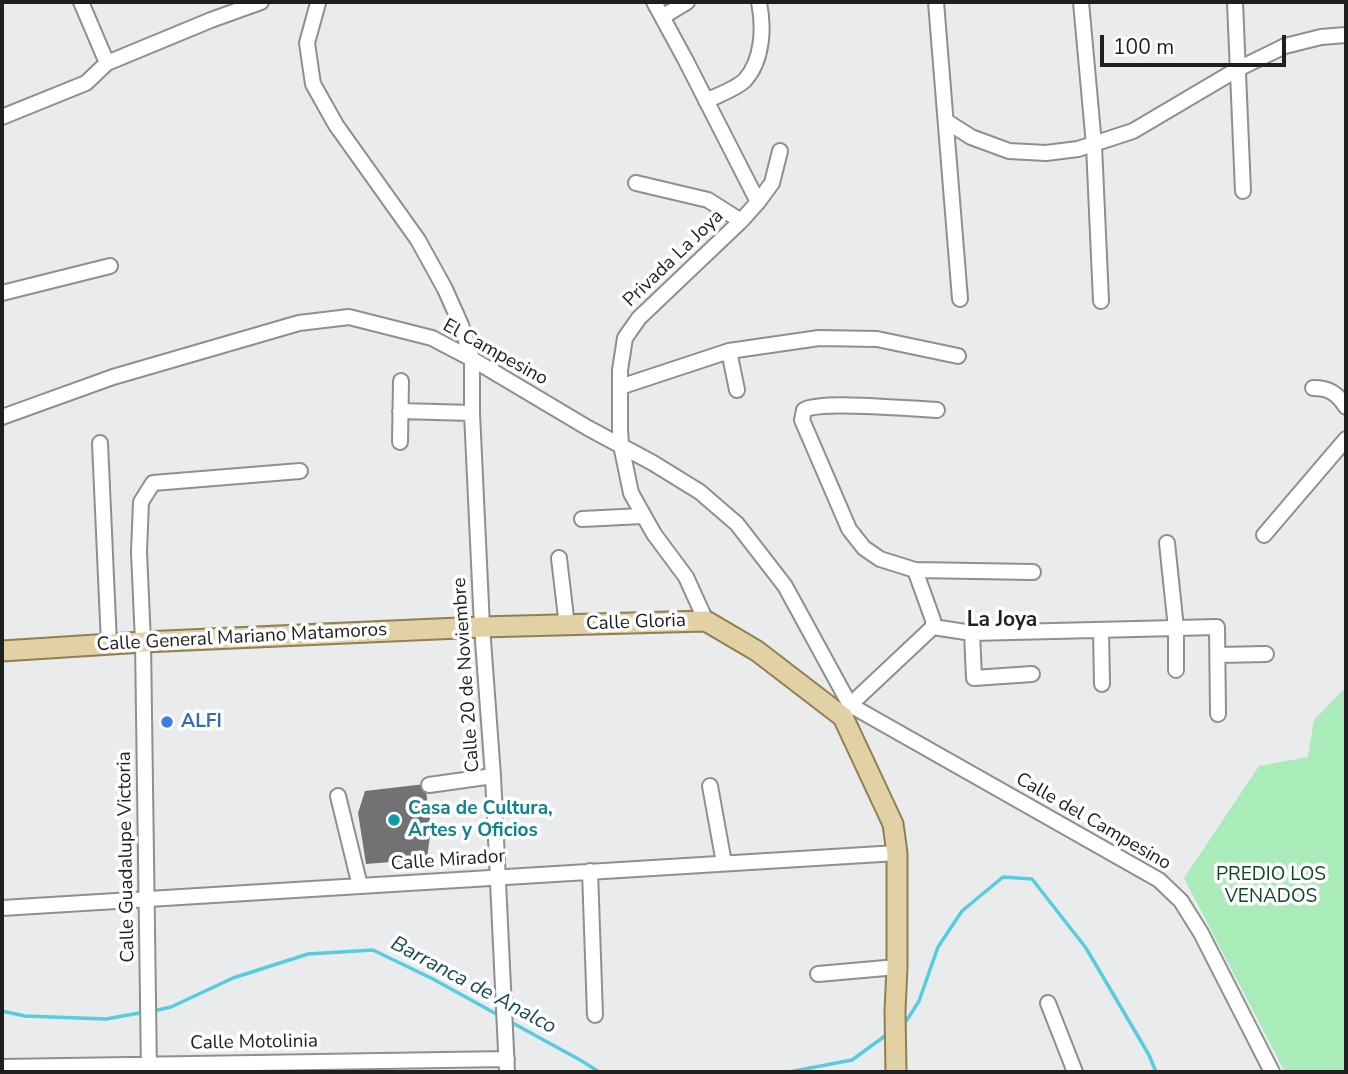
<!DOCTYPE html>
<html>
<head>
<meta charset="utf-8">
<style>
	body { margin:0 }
	#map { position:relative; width:1348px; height:1074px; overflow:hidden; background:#e9ebec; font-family:"Nunito Sans",sans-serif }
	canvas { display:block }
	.frame { position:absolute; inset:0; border:4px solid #1e1f1f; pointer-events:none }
	.scale { position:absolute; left:1100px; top:35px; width:186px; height:32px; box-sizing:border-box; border:4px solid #1e1f1f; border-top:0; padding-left:9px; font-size:21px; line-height:24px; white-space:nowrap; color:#1e1f1f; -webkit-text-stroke:5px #fff; paint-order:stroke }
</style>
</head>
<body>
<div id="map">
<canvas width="1348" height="1074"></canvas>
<div class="frame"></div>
<div class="scale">100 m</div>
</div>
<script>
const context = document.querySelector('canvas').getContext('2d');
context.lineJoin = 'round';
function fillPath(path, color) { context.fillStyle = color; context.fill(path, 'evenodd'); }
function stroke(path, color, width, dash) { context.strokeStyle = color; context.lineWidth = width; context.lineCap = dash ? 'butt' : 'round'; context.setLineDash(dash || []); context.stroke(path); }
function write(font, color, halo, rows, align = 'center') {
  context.font = font + ' "Nunito Sans",sans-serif'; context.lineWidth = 7; context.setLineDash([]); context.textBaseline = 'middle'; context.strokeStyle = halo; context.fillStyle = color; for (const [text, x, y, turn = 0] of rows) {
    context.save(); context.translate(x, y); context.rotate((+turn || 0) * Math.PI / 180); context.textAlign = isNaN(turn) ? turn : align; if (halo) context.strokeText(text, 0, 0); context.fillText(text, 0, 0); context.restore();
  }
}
fillPath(new Path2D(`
	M1346 687V1072H1285L1184 878 1259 766 1308 757 1314 720Z`), '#a9ebb9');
stroke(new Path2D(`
	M2 1011 25 1016 106 1019 145 1012
	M153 1011 171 1007 233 978 308 954 373 950 433 979 500 1016
	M509 1021 582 1061 599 1072
	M901 1024 907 1020 919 1001 938 947 962 911 1003 877 1032 879 1086 948 1149 1055 1156 1072
	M789 1072 852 1060 889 1033`), '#55cddf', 3.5);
fillPath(new Path2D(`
	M425 784 431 827 427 859 366 864 358 813 365 791Z`), '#727274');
const minor = new Path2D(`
	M81 2 107 63
	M654 2 685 59 758 202
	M936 2 960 299
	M1081 2 1094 145 1101 301
	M1235 2 1243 191
	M318 3 307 43 313 84 336 125 418 240 445 289 461 325 472 359V413L482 627 493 776 507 1072
	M662 17 687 2
	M706 101C718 95 736 89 745 80 763 60 764 27 759 2
	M2 117 86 83 107 63 211 20 261 2
	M946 121 971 137 1009 151 1046 153 1078 149 1133 131 1238 69 1285 46 1321 37 1346 35
	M636 183 708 200 741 221
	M2 293 110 266
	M729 351 737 390
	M620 387 729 351 819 338 877 339 958 356
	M1313 388C1329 388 1337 393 1346 407
	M400 411 472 413
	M2 417 113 377 299 323 349 317 432 338 472 359 588 428 653 463 700 492 737 524 785 586 850 705 1159 880 1181 901 1201 933 1272 1072
	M400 442 401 381
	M100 443 109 644
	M582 519 642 516
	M1264 535 1346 439
	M1167 543 1176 628V670
	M559 558 567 626
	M915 570 1033 572
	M706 621 686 577 654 534 631 493 621 445 620 429V370L625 338 639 318 741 221 758 202 772 183 780 151
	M933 627V620L915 570 880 559 864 548 849 529 802 420 804 410C822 400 911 409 937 410
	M933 627 972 633 1217 627 1218 714
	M1101 630 1102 684
	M972 633 974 678 1032 674
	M1218 655 1266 654
	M846 712 850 705 933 627
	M429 785 493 776
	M710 786 724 863
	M338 796 360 886
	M590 871 595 1015
	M2 908 897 853
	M818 974 897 967
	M1048 1003 1075 1072
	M2 1067 507 1059
	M149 1072 143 642 139 552 141 502 153 483 300 471`);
const major = new Path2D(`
	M2 651 143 642 482 627 706 621 757 651 843 717 893 824 897 853V967L895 1011 896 1072`);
stroke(minor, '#8e8f90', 18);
stroke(major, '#907f4f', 23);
stroke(minor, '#fff', 14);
stroke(major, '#e1d1a5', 19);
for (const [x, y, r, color] of [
	[167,722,7,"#3f7fe0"],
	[394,820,7,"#0f9aa8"]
]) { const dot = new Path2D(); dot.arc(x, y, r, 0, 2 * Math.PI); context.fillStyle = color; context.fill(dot); stroke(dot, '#fff', 2.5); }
write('19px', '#1e1f1f', '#fff', [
	["Privada La Joya",674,259,-44],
	["El Campesino",495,353,29],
	["Calle Gloria",636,623,-2],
	["Calle General Mariano Matamoros",242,638,-3],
	["Calle 20 de Noviembre",467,675,-94],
	["Calle del Campesino",1093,822,30],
	["Calle Guadalupe Victoria",127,857,-91],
	["Calle Mirador",448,861,-4],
	["Calle Motolinia",254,1043,-1]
]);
write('bold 19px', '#366cbe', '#fff', [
	["ALFI",181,722]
], 'left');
write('bold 19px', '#0d838f', '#fff', [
	["Casa de Cultura,",408,809],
	["Artes y Oficios",408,831]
], 'left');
write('19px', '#0c4623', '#fff', [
	["PREDIO LOS",1271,875],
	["VENADOS",1271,897]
]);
write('bold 21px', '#1e1f1f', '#fff', [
	["La Joya",1002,621]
]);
write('italic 21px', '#174c53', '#fff', [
	["Barranca de Analco",473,986,28]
]);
</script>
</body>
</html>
